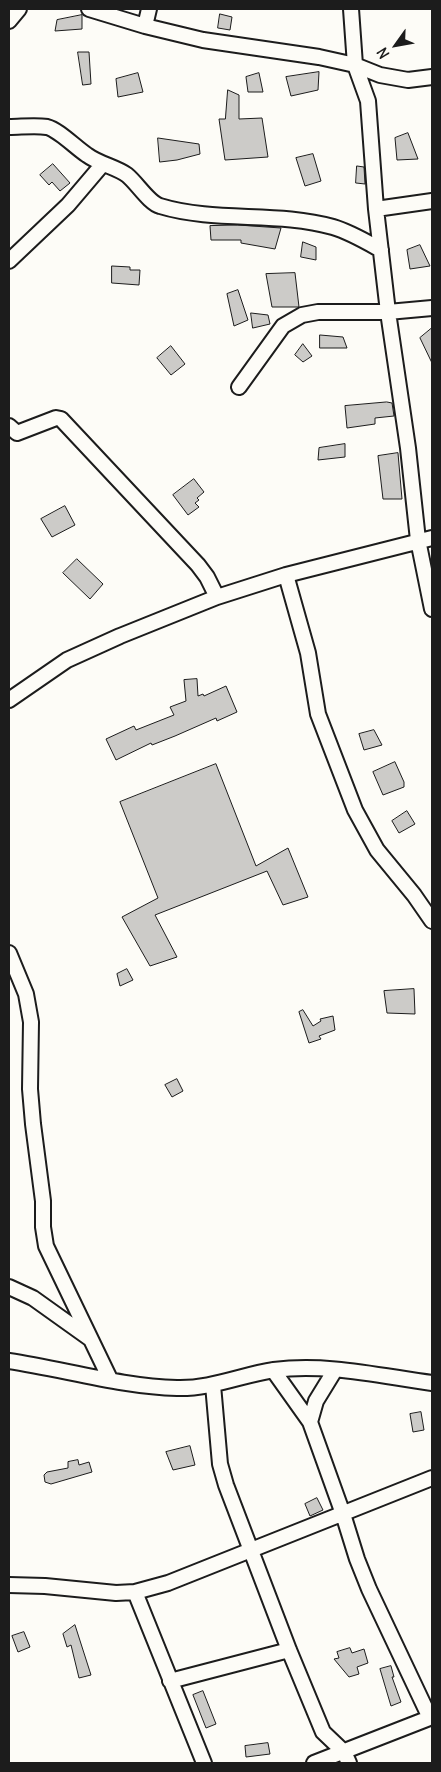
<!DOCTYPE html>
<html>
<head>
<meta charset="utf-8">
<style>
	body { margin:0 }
	#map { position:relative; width:441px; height:1772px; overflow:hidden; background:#fdfcf7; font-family:Delius,sans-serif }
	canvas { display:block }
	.frame { position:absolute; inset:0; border:10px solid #1c1c1c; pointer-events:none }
	.north { position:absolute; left:371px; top:20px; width:50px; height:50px; -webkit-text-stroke:4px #fdfcf7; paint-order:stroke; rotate:238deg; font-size:14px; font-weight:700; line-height:20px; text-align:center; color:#1c1c1c }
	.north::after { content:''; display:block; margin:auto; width:18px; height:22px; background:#1c1c1c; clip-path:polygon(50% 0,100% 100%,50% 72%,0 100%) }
</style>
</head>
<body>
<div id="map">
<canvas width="441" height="1772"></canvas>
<div class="frame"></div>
<div class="north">N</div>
</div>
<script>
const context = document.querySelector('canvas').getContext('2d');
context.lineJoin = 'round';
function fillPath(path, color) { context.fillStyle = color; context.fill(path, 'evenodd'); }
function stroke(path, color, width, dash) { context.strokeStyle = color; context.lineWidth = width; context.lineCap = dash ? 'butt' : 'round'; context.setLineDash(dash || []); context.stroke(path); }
const building = new Path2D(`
	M220 14 232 17 230 30 218 28Z
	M82 15V29L55 31 57 20Z
	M78 52H89L91 84 83 85Z
	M319 72 318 90 291 96 286 77Z
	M138 73 143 92 118 97 116 79Z
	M259 73 263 92H248L246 77Z
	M228 90 239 95V119L262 118 268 157 225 160 219 119H225Z
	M408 133 418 159 397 160 395 138Z
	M158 138 199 144 200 154 177 160 160 162Z
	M313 154 321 181 305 186 296 158Z
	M53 164 70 183 60 191 52 182 49 185 40 175Z
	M357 166 364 167 365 184 356 183Z
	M238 225 281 228 275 249 241 243V240H211L210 226Z
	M303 242 316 247V260L301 257Z
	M420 245 430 266 410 269 407 250Z
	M112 266 130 267V270H140L139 285 112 283Z
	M295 273 299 307H272L266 274Z
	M238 290 248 320 234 326 227 294Z
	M251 313 268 315 270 324 253 328Z
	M432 328V363L420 338Z
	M320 335 343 337 347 348H320Z
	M303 344 312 356 303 362 295 355Z
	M171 346 185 364 171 375 157 358Z
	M387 402 392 403 394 416 375 418V424L347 428 345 406Z
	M345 444V457L318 460 319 448Z
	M398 453 402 499H383L378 456Z
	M194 479 204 492 197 498 199 500 195 503 199 507 188 515 173 495Z
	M65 506 75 525 52 537 41 519Z
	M77 559 103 584 90 599 63 573Z
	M197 679 198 696 203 694 204 696 226 686 237 712 217 721 216 718 175 736 152 745 151 743 116 760 106 739 134 726 136 730 174 715 170 707 186 701 184 680Z
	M374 730 382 745 364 750 359 734Z
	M395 762 404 782V787L383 795 373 772Z
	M216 764 256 866 288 848 308 897 283 905 267 871 155 915 177 957 150 966 122 917 158 898 120 802Z
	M407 811 415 824 399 833 392 821Z
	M127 969 133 980 120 986 117 974Z
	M414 989 415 1014 387 1013 384 991Z
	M303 1010 313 1026 321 1021 320 1019 333 1016 335 1030 319 1036 321 1039 309 1043 299 1012Z
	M177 1079 183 1091 172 1097 165 1085Z
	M421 1412 424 1430 413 1432 410 1414Z
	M190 1446 195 1465 173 1470 166 1452Z
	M78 1460 79 1465 89 1462 92 1472 51 1484 45 1482 44 1475 47 1472 68 1468V1462Z
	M317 1498 323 1510 310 1516 305 1504Z
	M75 1625 91 1675 79 1678 71 1645 67 1647 63 1634Z
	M24 1632 30 1647 18 1652 12 1636Z
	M350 1648 352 1653 364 1649 368 1663 357 1667 359 1674 349 1677 334 1659 339 1658 337 1652Z
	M391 1666 394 1677H392L401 1702 391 1706 380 1669Z
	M203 1691 216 1724 206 1728 193 1695Z
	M268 1743 270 1754 246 1757 245 1746Z`);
fillPath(building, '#cccbc8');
stroke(building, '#1c1c1c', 1);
const minor = new Path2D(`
	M89 9 145 26 203 40 319 57 355 65 380 75 408 80 432 77
	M351 9 355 65 368 101 376 209 388 312 408 448 418 540 432 609
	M9 21 19 9
	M145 26 149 9
	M9 127C21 127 35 125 47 127 59 130 76 148 87 155 99 164 116 167 127 175 137 183 149 203 160 206 216 223 277 211 333 227 350 232 365 241 381 250
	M376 209 432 201
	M9 261 68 205 102 165
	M239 387 283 326 302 315 318 312H388L432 308
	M9 426 17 433 56 418 61 419 198 565 207 577 217 597
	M286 575 308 653 318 714 355 810 377 850 414 895 432 921
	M9 700 67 660 120 636 217 597 286 575 432 538
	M9 953 26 994 31 1022 30 1089 33 1124 43 1201V1227L46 1246 110 1379
	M9 1287 33 1298 89 1338
	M9 1361C63 1369 123 1387 177 1388 211 1389 241 1375 274 1370 326 1363 380 1376 432 1383
	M273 1370 310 1422 343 1514 357 1559 369 1589 430 1718
	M213 1385 220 1464 226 1485 289 1650 323 1732 344 1752 349 1763
	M310 1422 316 1401 335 1370
	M9 1585 45 1586 116 1593 135 1592 168 1583 432 1478
	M135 1592 204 1763
	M170 1681 289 1650
	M314 1763 432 1717`);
stroke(minor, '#1c1c1c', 18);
stroke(minor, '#fdfcf7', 14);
</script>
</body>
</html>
